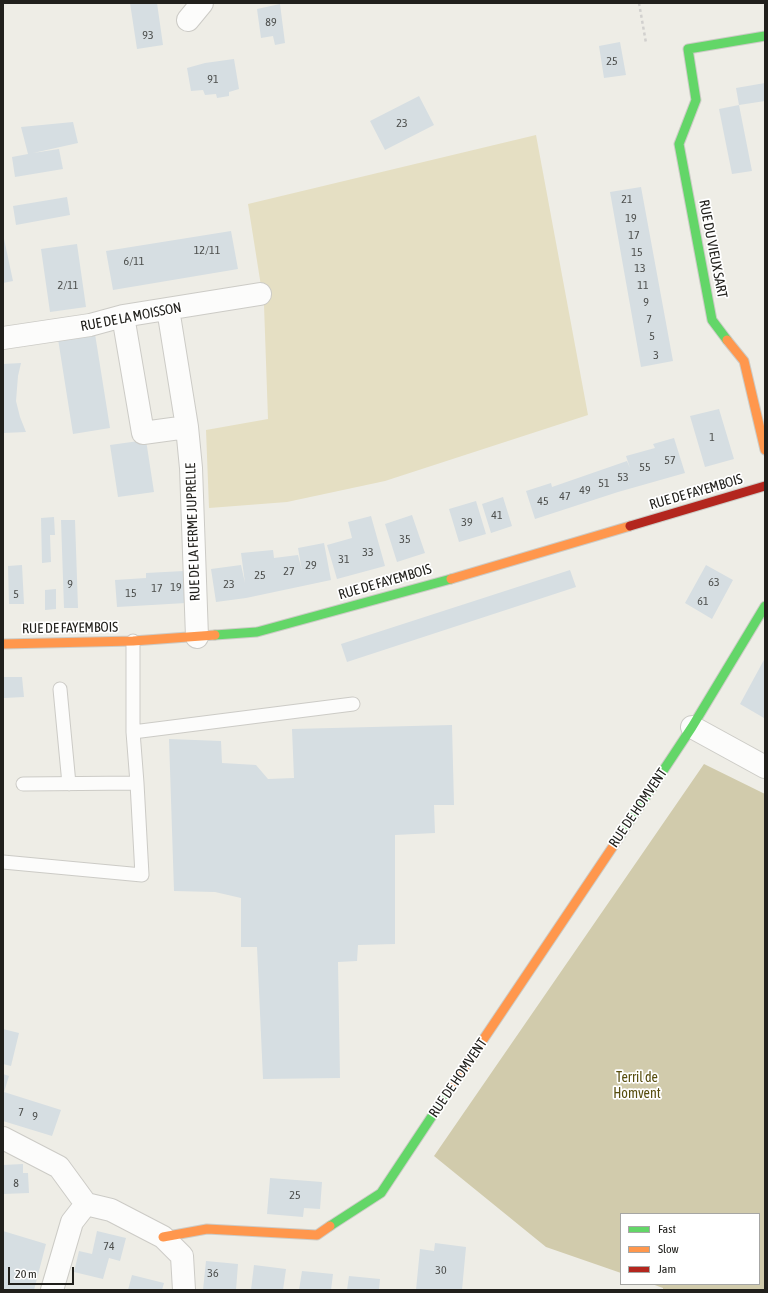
<!DOCTYPE html>
<html>
<head>
<meta charset="utf-8">
<style>
	body { margin:0 }
	#map { position:relative; width:768px; height:1293px; overflow:hidden; background:#eeede6; font-family:"Asap Condensed",sans-serif }
	canvas { display:block }
	.frame { position:absolute; inset:0; border:4px solid #21201c; pointer-events:none }
	.legend { position:absolute; left:620px; top:1213px; width:140px; height:72px; box-sizing:border-box; background:#fff; border:1px solid #a6a6a4; margin:0; padding:5px 7px; list-style:none; font-size:12px; color:#21201c }
	.legend li { display:flex; align-items:center; gap:8px; height:20px }
	.legend b { width:20px; border:1px solid #a6a6a4 }
	.scale { position:absolute; left:8px; top:1267px; width:66px; height:18px; box-sizing:border-box; border:2px solid #21201c; border-top:0; padding-left:5px; font-size:12px; line-height:14px; white-space:nowrap; color:#21201c; -webkit-text-stroke:3px #fff; paint-order:stroke }
</style>
</head>
<body>
<div id="map">
<canvas width="768" height="1293"></canvas>
<div class="frame"></div>
<ul class="legend">
<li><b style="height:5px;background:#63d668"></b>Fast</li>
<li><b style="height:5px;background:#ff974d"></b>Slow</li>
<li><b style="height:5px;background:#b3261e"></b>Jam</li>
</ul>
<div class="scale">20 m</div>
</div>
<script>
const context = document.querySelector('canvas').getContext('2d');
context.lineJoin = 'round';
function fillPath(path, color) { context.fillStyle = color; context.fill(path, 'evenodd'); }
function stroke(path, color, width, dash) { context.strokeStyle = color; context.lineWidth = width; context.lineCap = dash ? 'butt' : 'round'; context.setLineDash(dash || []); context.stroke(path); }
function write(font, color, halo, rows, align = 'center') {
  context.font = font + ' "Asap Condensed",sans-serif'; context.lineWidth = 3.5; context.setLineDash([]); context.textBaseline = 'middle'; context.strokeStyle = halo; context.fillStyle = color; for (const [text, x, y, turn = 0] of rows) {
    context.save(); context.translate(x, y); context.rotate((+turn || 0) * Math.PI / 180); context.textAlign = isNaN(turn) ? turn : align; if (halo) context.strokeText(text, 0, 0); context.fillText(text, 0, 0); context.restore();
  }
}
fillPath(new Path2D(`
	M536 135 588 415 385 481 287 502 209 508 206 430 268 419 264 305 248 204Z`), '#e5dfc3');
fillPath(new Path2D(`
	M704 764 765 794V1290H663V1288L652 1284H759V1214H621V1273L546 1247 434 1156Z`), '#d1cbac');
fillPath(new Path2D(`
	M130 3H157L163 45 137 49Z
	M280 4 285 43 275 45 273 36 261 38 257 9Z
	M620 42 626 75 604 78 599 46Z
	M234 59 239 89 229 92V96L217 98 216 94 205 95 203 90 191 91 187 68 205 63Z
	M765 83V101L739 105 752 171 732 174 719 109 739 105 736 88Z
	M419 96 434 125 385 150 370 121Z
	M73 122 78 143 33 153 59 149 63 169 15 177 12 157 28 154 21 127Z
	M641 187 673 361 641 367 610 192Z
	M67 197 70 215 16 225 13 206Z
	M231 231 238 269 113 290 106 251Z
	M3 234 13 281 3 283Z
	M77 244 86 307 50 312 41 249Z
	M95 334 110 428 73 434 58 339Z
	M21 363 18 376 16 401 20 417 26 432 3 433V364Z
	M719 409 734 459 705 467 690 416Z
	M674 438 685 473 618 492 535 519 526 491 551 483 552 487 627 461 630 468 626 456 655 448 653 444Z
	M146 440 154 492 118 497 110 445Z
	M503 497 512 526 491 533 482 504Z
	M476 501 486 534 459 542 449 509Z
	M412 515 425 553 397 562 385 524Z
	M371 516 385 566 337 579 327 545 352 538 348 522Z
	M54 517 55 535H50L51 562 42 563 41 518Z
	M61 520H75L78 608H64Z
	M324 543 331 580 246 598 216 602 211 569 241 565 245 583 241 553 273 550 274 558 298 555 302 571 298 548Z
	M22 565 24 604H9L8 566Z
	M706 565 733 580 712 619 685 603Z
	M570 570 576 587 347 662 341 644Z
	M184 571 186 603 117 607 115 580 146 578V573Z
	M56 589V609L45 610V590Z
	M765 658V716L764 718 740 704Z
	M3 677H22L24 697 4 698Z
	M452 725 454 805H434L435 833 395 835V944L358 945 357 961 338 962 340 1078 263 1079 257 947H241V898L215 892 174 891 169 739 221 741 222 763 256 765 268 779 294 778 292 729Z
	M3 1029 19 1033 11 1066 3 1064Z
	M3 1074 9 1076 4 1092 61 1110 52 1136 3 1121Z
	M23 1164V1173H28L29 1193 3 1194V1165Z
	M270 1178 322 1182 320 1209 304 1208 303 1217 267 1214Z
	M3 1231 46 1244 34 1290H3Z
	M97 1231 126 1238 120 1261 109 1258 103 1279 74 1272 79 1251 92 1254Z
	M435 1243 466 1247 462 1290H416L420 1249 434 1251Z
	M206 1261 238 1264 236 1290H203Z
	M254 1265 286 1269 283 1290H251Z
	M302 1271 333 1274 331 1290H299Z
	M132 1275 164 1283 162 1290H128Z
	M349 1276 380 1279 379 1290H347Z`), '#d6dee2');
const lane = new Path2D(`
	M60 689 69 784
	M133 732 353 704
	M23 784 137 783
	M3 862 142 875 137 783 133 732V641`);
const street = new Path2D(`
	M188 20 202 3
	M168 309 187 427 191 468 197 637
	M123 316 143 433 187 427
	M3 338 90 325 123 316 260 294
	M692 727 765 767
	M3 1138 59 1167 86 1204 111 1210 163 1237 182 1256 184 1290
	M52 1290 72 1222 86 1204`);
const fast = new Path2D(`
	M727 340 712 320 679 144 696 100 688 49 765 36
	M215 635 257 632 451 579
	M618 839 692 727 765 606
	M330 1226 381 1193 450 1089`);
const slow = new Path2D(`
	M727 340 744 361 765 450
	M451 579 630 526
	M3 644 133 641 215 635
	M450 1089 618 839
	M163 1237 207 1229 317 1235 330 1226`);
const jam = new Path2D(`
	M630 526 765 486`);
stroke(lane, '#cccbc6', 15);
stroke(street, '#cccbc6', 24);
stroke(fast, '#cccbc6', 11);
stroke(slow, '#cccbc6', 11);
stroke(jam, '#cccbc6', 11);
stroke(new Path2D(`
	M639 3 646 43`), '#d1d0ce', 2.5, [3, 3]);
stroke(lane, '#fcfcfb', 13);
stroke(street, '#fcfcfb', 22);
stroke(fast, '#63d668', 9);
stroke(slow, '#ff974d', 9);
stroke(jam, '#b3261e', 9);
write('12px', '#4e504e', null, [
	["89",271,22],
	["93",148,35],
	["25",612,61],
	["91",213,79],
	["23",402,123],
	["21",627,199],
	["19",631,218],
	["17",634,235],
	["12/11",207,250],
	["15",637,252],
	["6/11",134,261],
	["13",640,268],
	["2/11",68,285],
	["11",643,285],
	["9",646,302],
	["7",649,319],
	["5",652,336],
	["3",656,355],
	["1",712,437],
	["57",670,460],
	["55",645,467],
	["53",623,477],
	["51",604,483],
	["49",585,490],
	["47",565,496],
	["45",543,501],
	["41",497,515],
	["39",467,522],
	["35",405,539],
	["33",368,552],
	["31",344,559],
	["29",311,565],
	["27",289,571],
	["25",260,575],
	["63",714,582],
	["9",70,584],
	["23",229,584],
	["19",176,587],
	["17",157,588],
	["15",131,593],
	["5",16,594],
	["61",703,601],
	["7",21,1112],
	["9",35,1116],
	["8",16,1183],
	["25",295,1195],
	["74",109,1246],
	["30",441,1270],
	["36",213,1273]
]);
write('14px', '#21201c', '#fff', [
	["RUE DU VIEUX SART",713,249,79],
	["RUE DE LA MOISSON",131,317,-11],
	["RUE DE FAYEMBOIS",696,492,-16],
	["RUE DE LA FERME JUPRELLE",193,532,-92],
	["RUE DE FAYEMBOIS",385,582,-16],
	["RUE DE FAYEMBOIS",70,628,-1],
	["RUE DE HOMVENT",638,808,-56],
	["RUE DE HOMVENT",458,1078,-56]
]);
write('14px', '#574d0e', '#fff', [
	["Terril de",637,1078],
	["Homvent",637,1094]
]);
</script>
</body>
</html>
